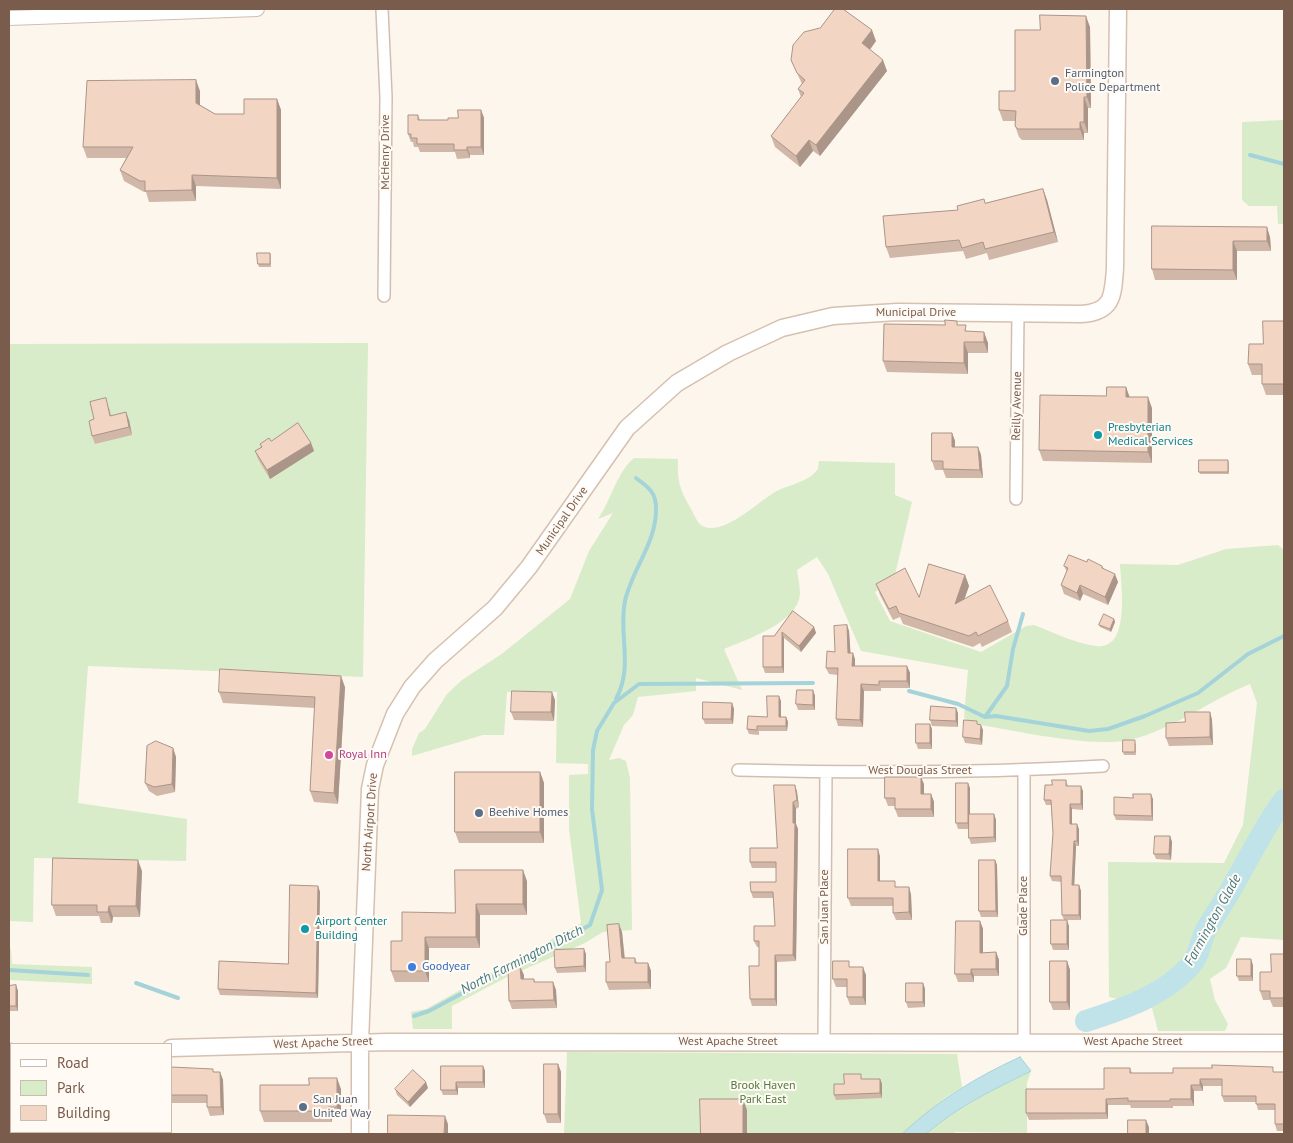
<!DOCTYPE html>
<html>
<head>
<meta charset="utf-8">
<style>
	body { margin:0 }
	#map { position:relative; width:1293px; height:1143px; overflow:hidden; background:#fdf6ec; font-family:"PT Sans",sans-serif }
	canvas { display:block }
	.frame { position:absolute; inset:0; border:10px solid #7a5c4d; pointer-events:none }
	.legend { position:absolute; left:10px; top:1043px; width:162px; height:90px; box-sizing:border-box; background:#fffaf3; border:1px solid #cabbb1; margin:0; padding:6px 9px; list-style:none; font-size:15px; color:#7a5c4d }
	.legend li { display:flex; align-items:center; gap:10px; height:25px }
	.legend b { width:25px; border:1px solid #cabbb1 }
</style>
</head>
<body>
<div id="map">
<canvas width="1293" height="1143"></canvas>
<div class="frame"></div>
<ul class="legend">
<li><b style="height:6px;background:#fff"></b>Road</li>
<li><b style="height:14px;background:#d8ecc9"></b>Park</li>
<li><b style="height:14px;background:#f3d5c3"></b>Building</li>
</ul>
</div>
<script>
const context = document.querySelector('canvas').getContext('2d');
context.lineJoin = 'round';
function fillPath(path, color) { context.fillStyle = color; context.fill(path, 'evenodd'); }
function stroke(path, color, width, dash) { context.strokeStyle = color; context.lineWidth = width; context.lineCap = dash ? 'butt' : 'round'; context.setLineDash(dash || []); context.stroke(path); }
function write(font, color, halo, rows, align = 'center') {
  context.font = font + ' "PT Sans",sans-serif'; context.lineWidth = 4; context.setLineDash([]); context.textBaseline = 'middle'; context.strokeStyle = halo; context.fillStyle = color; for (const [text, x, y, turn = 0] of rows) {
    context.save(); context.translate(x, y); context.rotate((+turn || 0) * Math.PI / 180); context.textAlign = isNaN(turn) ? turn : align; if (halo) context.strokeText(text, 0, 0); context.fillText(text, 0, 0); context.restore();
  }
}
fillPath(new Path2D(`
	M1284 120V224H1278L1277 206H1249L1242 200V122Z
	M368 343 363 677 88 666 78 803 187 819 186 861 34 858 33 922 9 921V931V344Z
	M634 458 678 459C677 482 680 489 691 509 694 514 697 522 701 525 721 539 759 501 775 492 790 484 807 483 818 469L819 461 895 463V495L912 502 894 579 875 592 890 621 981 652 1026 626 1034 625C1053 632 1076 644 1096 646 1131 651 1121 585 1120 564L1178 565 1226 549 1278 545 1284 550V796L1266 820 1234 877 1205 918 1186 962 1145 989 1122 1000 1109 997 1108 862 1224 863 1243 825 1257 703 1250 684C1210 700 1173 730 1129 740 1089 748 1013 730 970 723L964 717 968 670 861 651 828 574 817 557 797 570C798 578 800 586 800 594 798 623 747 639 724 649L742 690 696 678V691L638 697 633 715 624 725 609 760 619 758 626 761 630 778 632 930 603 932 585 943 509 976 452 1006V1029H413L411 1012 426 1009 581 923 569 829V775L588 774V764L556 763 557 692H507L504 735H483L412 756V749L419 733 425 729 447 694 462 680 503 653 570 599 589 551 613 513 598 519C611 500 617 472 634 458Z
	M1284 803V940L1241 937 1226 968 1210 979 1215 1000 1228 1024 1225 1031H1158L1152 1008 1142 1005 1176 987 1199 967 1207 935 1227 904 1270 822Z
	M9 948 11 949 12 964 92 967V984L9 980Z
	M567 1052 957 1054 962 1087 945 1098 902 1134H564Z
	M1031 1071 1027 1083V1133L956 1132 951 1134H926C960 1105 991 1091 1031 1071Z`), '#d8ecc9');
fillPath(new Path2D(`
	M1284 796V803L1270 822 1227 904 1207 935 1199 967 1162 996 1149 1000 1132 1012 1089 1028 1081 1016 1145 989 1186 962 1205 918 1234 877 1266 820Z`), '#fcefc7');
const water = new Path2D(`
	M1020 1057 1031 1071C991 1091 960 1105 926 1134H902C937 1101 976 1077 1020 1057Z`);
fillPath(water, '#bfe3e8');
stroke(water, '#a5d3da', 1);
stroke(new Path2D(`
	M1250 155 1284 164
	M909 691 958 704 985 717 996 716 1089 731 1108 729 1145 716 1198 693 1248 654 1284 636
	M616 699C634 666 618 633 625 601 632 569 657 542 656 508 656 492 648 487 636 478
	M985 717 1007 686 1013 649 1023 614
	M9 970 88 975
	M136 983 178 998
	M414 1016 429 1011 590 925 602 890 592 809 593 750 597 731 614 703 639 684 813 683`), '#a5d3da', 4);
stroke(new Path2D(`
	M1086 1021C1123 1009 1163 996 1190 966 1200 956 1200 940 1207 928 1216 914 1225 900 1233 886 1250 856 1264 827 1284 800`), '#bfe3e8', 22);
const minor = new Path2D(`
	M382 9 386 97 384 296
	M1016 499 1018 313
	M738 770C859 773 982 773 1103 766
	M1024 771V1042
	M824 1042 826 772`);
const tertiary = new Path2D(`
	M9 18 257 9`);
const secondary = new Path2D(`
	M171 1048 388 1042 1284 1043
	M9 1052H11
	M360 1134V1042L370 789 375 765 395 714 412 687 435 661 495 608 529 567 627 428 677 383 728 353 782 328 833 316 897 312 1081 314C1113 312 1113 296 1115 268L1118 9`);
stroke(minor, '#d1beb0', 14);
stroke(tertiary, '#d1beb0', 16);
stroke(secondary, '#d6c0b0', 19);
stroke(minor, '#fff', 11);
stroke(tertiary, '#fff', 14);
stroke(secondary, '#fff', 16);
fillPath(new Path2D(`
	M1090 27 1091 108H1088V133H1084V140H1022L1019 137 1015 126V121H1003L999 110 1015 91 1040 30Z
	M876 41 870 50 887 71 820 156 813 151 800 167 775 147 771 136 801 97 798 89 802 84 791 60Z
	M200 91V105L215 114H244L277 99 281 110V189L196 186V201L149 202 146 192H144L124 181 120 170 126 158H87L83 147Z
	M481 110 484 118V155H470V158L457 159 455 152H420L418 147H414L413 142H411L408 134 418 115 420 120H448L458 118Z
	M1043 189 1047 200 1058 242 989 260 987 253 966 259 963 251 890 258 886 247 958 210Z
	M1152 226 1270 237 1271 251H1237V280H1155L1152 269Z
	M270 253 271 255V267H259L258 264Z
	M1284 321V395H1266L1262 384V375H1252L1248 364 1263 344Z
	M959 325 968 332 988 343V353H968V374L887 372 883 361Z
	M1126 387 1129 397 1152 408V463L1043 461 1039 450 1106 396Z
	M109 407 111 415 129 420 132 435 95 444 92 436 94 419Z
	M952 433 955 441V447H978L981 455 983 478H946L943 470H935L932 461Z
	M271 441 311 443 314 451 270 479 258 459 255 451 261 447 260 444Z
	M1228 460 1229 463V474H1200L1199 472Z
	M1087 562 1102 566 1104 569 1118 582 1108 605 1083 594 1080 601 1064 594 1061 585 1067 572 1064 566Z
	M965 575 969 586 964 599 1008 621 1012 632 982 647 980 643 973 647 903 624 900 617 893 620 880 595 876 584 919 597Z
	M793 611 814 627 816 633 801 652 784 638V673H765L763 667 774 636Z
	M1114 619 1115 622 1111 632 1100 627 1099 625Z
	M847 625 849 631 850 653 855 659V666H907L910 673V688H881V691H864L863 727 838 726 836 719 838 675 829 674 826 668 835 652Z
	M345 687 338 804 314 802 310 791 315 708 223 703 219 692Z
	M813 690 815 696V710H798L796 704Z
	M555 700 554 721 514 720 511 712Z
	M781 701V717H786L788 722 787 731H759V735L749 734 747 729 767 717Z
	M732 703 734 709 733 724H705L703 719Z
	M1210 712 1212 720 1213 745 1169 746 1166 738 1185 722Z
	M958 713V727L932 726 930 720Z
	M978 724 983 730 982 745 965 743 963 737Z
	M932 729V749H918L916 743Z
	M1136 743V755H1124L1123 752Z
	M173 748 176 757 175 792 157 796 149 791 145 783Z
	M540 772 544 783V843H459L455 832Z
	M1066 780 1068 786 1083 791V810L1072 809V824L1079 829V846H1076L1074 885H1079L1081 891V920H1064L1062 915V882L1052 881 1050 876 1053 833 1051 805H1046L1044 800 1052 785Z
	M924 784V794H931L934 802V817H898L895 809V806H888L885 798Z
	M795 785 797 792 799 807 796 809V824L798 829 796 961 777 962V1006H752L750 999 759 966V947H757L754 941 775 926 773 898H753L751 892 776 882V868H752L750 862 777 848Z
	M970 788V814H994L996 820V842L971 844 969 838V829H958L956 823Z
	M1153 799V821L1116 820 1114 815Z
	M1170 836 1172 842 1171 860 1156 859 1154 854Z
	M880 856V881L898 887H909L911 895 912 920H896L893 913V906H851L848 898Z
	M995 860 997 865 998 917H981L979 911Z
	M142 871 140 917H113L112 923H101L99 916H56L52 905Z
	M527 881V915H480V948H429V982H395L391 971 402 941 455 913Z
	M318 886 320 892 318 998 220 995 218 989 288 964Z
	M980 921 983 929V953L996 952 999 960V976H974V982H958L955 974Z
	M1069 926V950H1053L1051 944Z
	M622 932 625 958H635L637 963H648L651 971V989L609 990 606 982 610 962Z
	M586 954V972L557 973 555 968Z
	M1284 954V1007H1273L1270 1000H1263L1260 991 1271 972Z
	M1067 961 1070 970V1010H1053L1050 1002Z
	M1253 965V981H1239L1237 976Z
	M851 967 866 975V1005H850L847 997V987H836L833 979Z
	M524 975V979H534L535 982H553L556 990 557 1008 512 1009 509 1001Z
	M923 983 925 989V1007L908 1008 906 1002Z
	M16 985 18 991V1011H9V986Z
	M558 1064 561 1072V1123H547L544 1114Z
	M483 1066 485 1071V1088H458V1095H443L441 1090Z
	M171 1067 214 1072H220L223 1080 224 1115 210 1116 207 1107V1103H171Z
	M1130 1068 1132 1073 1284 1072V1131H1277L1275 1124V1110H1258L1256 1102H1224L1222 1096V1086H1203V1091H1194V1106H1173V1108H1131L1130 1105H1108V1119L1029 1120 1026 1113 1104 1089Z
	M11 1075V1132H35V1134H12L10 1129Z
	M863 1079H880L882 1084V1098L836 1100 834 1095 844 1084Z
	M428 1088 410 1107 397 1095 395 1089Z
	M341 1089V1118H332V1122H264L260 1111Z`), '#d1b7a8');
fillPath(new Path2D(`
	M1086 16 1090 27 1091 108 1087 97Z
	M872 30 876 41 866 54 862 43Z
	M883 60 887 71 820 156 816 145Z
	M196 80 200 91V114L196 103Z
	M1084 97 1088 108V133L1084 122Z
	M277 99 281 110V189L277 178Z
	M481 110 484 118V155L481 147Z
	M1080 122 1084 133V140L1080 129Z
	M809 140 813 151 800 167 796 156Z
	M467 147 470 155V158L467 150Z
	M192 175 196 186V201L192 190Z
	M1043 189 1047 200 1058 242 1054 232Z
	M1267 227 1270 237 1271 251 1267 241Z
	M1233 241 1237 251V280L1233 270Z
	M984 332 988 343V353L984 342Z
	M964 342 968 353V374L964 363Z
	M1126 387 1130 398 1126 397Z
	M1148 397 1152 408V463L1148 452Z
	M126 412 129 420 132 435 129 427Z
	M952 433 955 441V455L952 447Z
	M311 443 314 451 270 479 267 470Z
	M978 447 981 455 983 478 980 470Z
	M1115 574 1118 582 1108 605 1105 597Z
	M965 575 969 586 959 615 955 604Z
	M1080 585 1083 594 1080 601 1077 593Z
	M1114 619 1115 622 1111 632 1110 629Z
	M847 625 849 631 851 659 848 653Z
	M814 627 816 633 801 652 799 646Z
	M782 632 784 638V673L782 667Z
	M853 653 855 659V672L852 666Z
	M907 666 910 673V688L907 681Z
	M341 676 345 687 338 804 334 793Z
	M861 684 864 691 863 727 860 720Z
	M813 690 815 696V710L813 705Z
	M552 692 555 700 554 721 551 712Z
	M779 696 781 701V722L779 717Z
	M732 703 734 709 733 724 731 719Z
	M956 708 958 713V727L956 721Z
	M1210 712 1212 720 1213 745 1210 737Z
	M786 717 788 722 787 731 786 726Z
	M930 724 932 729V749L930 743Z
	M981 725 983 730 982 745 980 739Z
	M173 748 176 757 175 792 172 784Z
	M540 772 544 783V843L540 832Z
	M921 777 924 784V802L921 794Z
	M968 783 970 788V829L968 823Z
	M795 785 797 792 799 807 797 800Z
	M1081 786 1083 791V810L1081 804Z
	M931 794 934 802V817L931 809Z
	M1151 794 1153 799V821L1152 816Z
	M793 802 796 809V824L798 829 796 961 793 955Z
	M1070 804 1072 809V829L1070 824Z
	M994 814 996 820V842L994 837Z
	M1077 824 1079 829V846L1077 841Z
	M1170 836 1172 842 1171 860 1169 854Z
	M1074 841 1076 846 1074 891 1072 885Z
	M878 849 880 856V888L878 881Z
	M138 860 142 871 140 917 136 906Z
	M995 860 997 865 998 917 996 911Z
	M523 870 527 881V915L523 904Z
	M1079 885 1081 891V920L1079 915Z
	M318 886 320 892 318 998 316 993Z
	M909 887 911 895 912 920 909 912Z
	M476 904 480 915V948L476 937Z
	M109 906 113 917 112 923 108 912Z
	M1067 920 1069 926V950L1067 944Z
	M980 921 983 929V960L980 953Z
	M619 924 622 932 625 965 622 958Z
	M425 937 429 948V982L425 971Z
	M584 949 586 954V972L584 966Z
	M996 952 999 960V976L996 969Z
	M775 955 777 962V1006L775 999Z
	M1251 959 1253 965V981L1251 976Z
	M1067 961 1070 970V1010L1067 1002Z
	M648 963 651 971V989L648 982Z
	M520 966 524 975V988L521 979Z
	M863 967 866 975V1005L863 997Z
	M971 969 974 976V982L971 974Z
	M553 982 556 990 557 1008 554 1000Z
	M923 983 925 989V1007L923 1002Z
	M16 985 18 991V1011L16 1006Z
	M558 1064 561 1072V1123L558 1114Z
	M483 1066 485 1071V1088L483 1082Z
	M220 1072 223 1080 224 1115 221 1107Z
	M337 1078 341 1089V1118L337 1107Z
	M880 1079 882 1084V1098L880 1093Z
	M1200 1079 1203 1086V1091L1200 1085Z
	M426 1082 428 1088 410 1107 408 1102Z
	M456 1082 458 1088V1095L456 1090Z
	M1191 1085 1194 1091V1106L1191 1099Z
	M743 1099 747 1110V1134H743Z
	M1106 1099 1108 1105V1119L1106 1113Z
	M328 1107 332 1118V1122L328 1111Z
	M445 1116 448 1124V1134H444Z
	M1146 1120 1149 1127V1134H1146Z`), '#aa9588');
const building = new Path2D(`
	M835 9H843L872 30 862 43 883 60 816 145 809 140 796 156 771 136 804 93 798 89 805 80 797 73 791 60 793 45 804 32 820 28Z
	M1040 15 1086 16 1087 97H1084V122H1080V129H1018L1015 126 1016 111 999 110V91H1015V30H1040Z
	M196 80V103L215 114H244V99H277V178L192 175V190L145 191V181H140L120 170 133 147H83L87 81Z
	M458 110H481V147H467V150H454V144H417V138H411V134H408V115H418V120H448V118H458Z
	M1043 189 1054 232 985 249 983 242 962 248 959 240 886 247 883 216 958 210 957 206 984 199 985 203Z
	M1152 226 1267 227V241H1233V270L1152 269Z
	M257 253H270V264H258Z
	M945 320 957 321V325H966L965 331 984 332V342H964V363L883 361 884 324 945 325Z
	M1263 321H1284V384H1262V364H1248L1249 344H1263Z
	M1107 387H1126V397H1148V452L1039 450 1040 395 1106 396Z
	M106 398 110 416 126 412 129 427 92 436 89 421 94 419 90 402Z
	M298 423 311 443 267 470 255 451 262 447 260 444 269 438 271 441Z
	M932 433H952V447H978L980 470 943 469V461H932Z
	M1199 460H1228V472H1199Z
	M1069 555 1087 562 1088 559 1102 566V568L1115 574 1105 597 1080 585 1077 593 1061 585 1068 568 1064 566Z
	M929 564 965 575 955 604 990 585 1008 621 978 636 976 632 969 636 899 613 896 606 889 609 876 584 905 568 919 597Z
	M793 611 814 627 799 646 782 632V667H763V636H774Z
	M1104 614 1114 619 1110 629 1099 625Z
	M847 625 848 653H853L852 666H907V681H879V685L861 684 860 720 836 719 838 668H826L827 651 835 652 834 626Z
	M220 669 341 676 334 793 310 791 315 697 219 692Z
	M797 690H813V705L796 704Z
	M512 691 552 692 551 712H511Z
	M767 696H779V717H786V726H757V730L747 729 748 716 767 717Z
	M703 702 732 703 731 719H703Z
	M931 706 956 708V721L930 720Z
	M1185 712H1210V737L1166 738V723L1185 722Z
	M964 720 977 721V724L981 725 980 739 963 737Z
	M916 724H930V743H916Z
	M1123 740H1135V752H1123Z
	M156 741 173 748 172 784 154 787 145 783 147 746Z
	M455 772H540V832H455Z
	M885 777H921V794H931V809H895V798H885Z
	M1052 780H1066V786H1081V804H1070V824H1077V841H1074L1072 885H1079V915H1062L1061 876H1050L1053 833 1051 800H1044L1045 785H1052Z
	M956 783H968V823H956Z
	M774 785H795L797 800 793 802V823H795L793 955H775V999H750L749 966H759V941H754V926H775L773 892H751L750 882H776V862H750V848H777Z
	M1133 794H1151L1152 816 1114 815V797L1133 798Z
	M969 814H994V837L969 838Z
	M1155 836H1170L1169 854H1154Z
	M848 849H878V881H895V887H909V912L893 913V898H848Z
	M53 858 138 860 136 906H109L108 912H97V905H52Z
	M979 860H995L996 911H979Z
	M455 870H523V904H476V937H425V971H391V941H402V912L455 913Z
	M290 885 318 886 316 993 218 989 219 961 288 964Z
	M1051 920H1067V944H1051Z
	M956 921H980V953L996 952V969H971V974H955Z
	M619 924 622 958H635V963H648V982H606V962H610L607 925Z
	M584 949V966L555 968 554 950Z
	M1271 954H1284V998H1270V991H1260V972H1271Z
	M1237 959H1251V976H1237Z
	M833 961H849V967H863V997H847V979H833Z
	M1050 961H1067V1002H1050Z
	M520 966 521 979H534V982H553L554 1000 509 1001 508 967Z
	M906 983H923V1002H906Z
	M16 985V1006H9V986Z
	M544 1064H558V1114H544Z
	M1212 1065 1273 1067V1072H1284V1124H1275V1104H1256V1096H1222V1079H1200V1085H1191V1099H1170V1101H1128V1098L1106 1099V1113H1026V1089H1104V1068H1130V1073H1173V1068H1212Z
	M441 1066H483V1082H456V1090H441Z
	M171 1067 213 1069V1072H220L221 1107H207V1095H171Z
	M413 1070 426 1082 408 1102 395 1089Z
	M844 1074H861V1079H880V1093L834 1095V1084H844Z
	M11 1075V1129H10Z
	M309 1078H337V1107H328V1111H260V1085H309Z
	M700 1099H743V1134H701Z
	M388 1115 445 1116 444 1134H388Z
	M1128 1120H1146V1134H1128Z
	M139 1132H168V1134H139Z`);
fillPath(building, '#f3d5c3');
stroke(building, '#aa9588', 1);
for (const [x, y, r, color] of [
	[1055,81,5,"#5c6f8a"],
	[1098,435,5,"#0f9aa8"],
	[329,755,5,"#d1479c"],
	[479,813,5,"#5c6f8a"],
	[305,929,5,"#0f9aa8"],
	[412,967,5,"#3f7fe0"],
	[303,1107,5,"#5c6f8a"]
]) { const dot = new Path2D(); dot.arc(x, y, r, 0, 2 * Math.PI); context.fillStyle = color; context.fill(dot); stroke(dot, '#fffaf3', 2); }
write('12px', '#4e5e75', '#fffaf3', [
	["Farmington",1065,74],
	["Police Department",1065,88],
	["Beehive Homes",489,813],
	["San Juan",313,1100],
	["United Way",313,1114]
], 'left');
write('12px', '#7a5c4d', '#fffaf3', [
	["McHenry Drive",386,152,-90],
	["Municipal Drive",916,313],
	["Reilly Avenue",1017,406,-89],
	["Municipal Drive",562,521,-55],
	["West Douglas Street",920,771],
	["North Airport Drive",370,822,-86],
	["Glade Place",1024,906,-90],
	["San Juan Place",825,907,-90],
	["West Apache Street",728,1042],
	["West Apache Street",1133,1042],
	["West Apache Street",323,1043,-2]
]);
write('12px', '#0d838f', '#fffaf3', [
	["Presbyterian",1108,428],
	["Medical Services",1108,442],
	["Airport Center",315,922],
	["Building",315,936]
], 'left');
write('12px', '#b23c85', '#fffaf3', [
	["Royal Inn",339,755]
], 'left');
write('12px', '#366cbe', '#fffaf3', [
	["Goodyear",422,967]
], 'left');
write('12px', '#537a41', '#fffaf3', [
	["Brook Haven",763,1086],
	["Park East",763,1100]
]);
write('italic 14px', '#437c86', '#fffaf3', [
	["Farmington Glade",1213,920,-61],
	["North Farmington Ditch",522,960,-27]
]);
</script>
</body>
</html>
